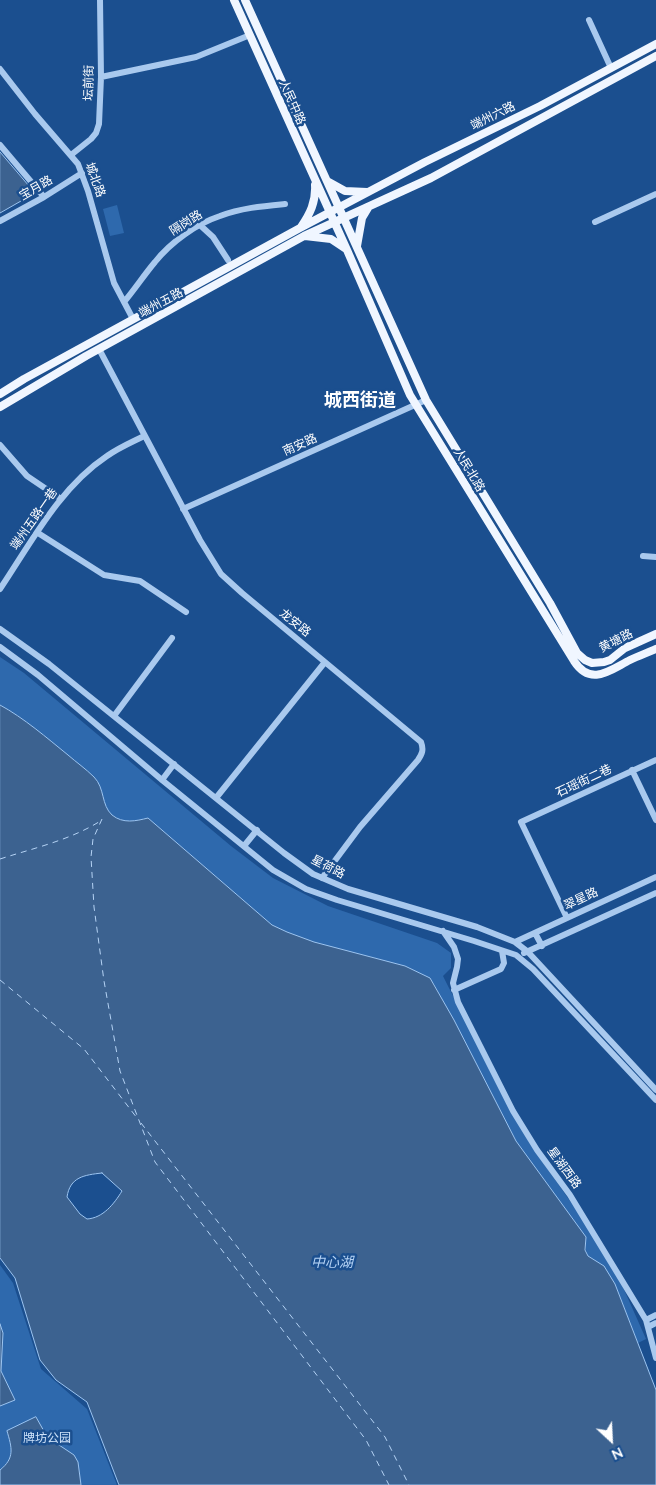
<!DOCTYPE html>
<html>
<head>
<meta charset="utf-8">
<style>
	body { margin:0 }
	#map { position:relative; width:656px; height:1485px; overflow:hidden; background:#1b4f8f; font-family:Mulish,sans-serif }
	canvas { display:block }
	.north { position:absolute; left:586px; top:1415px; width:50px; height:50px; -webkit-text-stroke:4px #1b4f8f; paint-order:stroke; rotate:155deg; font-size:14px; font-weight:700; line-height:20px; text-align:center; color:#fff }
	.north::after { content:''; display:block; margin:auto; width:18px; height:22px; background:#fff; clip-path:polygon(50% 0,100% 100%,50% 72%,0 100%) }
</style>
</head>
<body>
<div id="map">
<canvas width="656" height="1485"></canvas>
<div class="north">N</div>
</div>
<script>
const context = document.querySelector('canvas').getContext('2d');
context.lineJoin = 'round';
function fillPath(path, color) { context.fillStyle = color; context.fill(path, 'evenodd'); }
function stroke(path, color, width, dash) { context.strokeStyle = color; context.lineWidth = width; context.lineCap = dash ? 'butt' : 'round'; context.setLineDash(dash || []); context.stroke(path); }
function write(font, color, halo, rows, align = 'center') {
  context.font = font + ' Mulish,"Noto Sans SC",sans-serif'; context.lineWidth = 5; context.setLineDash([]); context.textBaseline = 'middle'; context.strokeStyle = halo; context.fillStyle = color; for (const [text, x, y, turn = 0] of rows) {
    context.save(); context.translate(x, y); context.rotate((+turn || 0) * Math.PI / 180); context.textAlign = isNaN(turn) ? turn : align; if (halo) context.strokeText(text, 0, 0); context.fillText(text, 0, 0); context.restore();
  }
}
fillPath(new Path2D(`
	M117 205 124 233 110 236 103 209Z
	M0 657 24 673 231 846 273 878 328 906 437 943 451 953V968L443 976 449 988 530 1144 610 1258 646 1339 638 1343 615 1284 588 1256 586 1250V1237L516 1141 434 984C419 970 399 965 379 959 344 950 303 944 272 925L148 818C136 821 123 824 112 815 101 805 103 788 94 777 88 770 78 764 71 758 48 739 25 719 0 705Z
	M0 1265 13 1283 41 1369 87 1409 117 1485H0Z`), '#2e69ad');
const water = new Path2D(`
	M0 152 35 193 0 213Z
	M0 705C24 718 47 738 68 755 76 762 86 769 94 777 105 788 101 805 112 815 123 824 136 821 148 818L272 925 287 932 314 942 405 966 430 978 454 1020 516 1141 586 1237 585 1250 588 1256 604 1266 615 1284 656 1390V1485H119L87 1402 56 1380 40 1360 15 1278 0 1258ZM102 1173 122 1191C114 1204 103 1218 87 1219L80 1214 67 1197C70 1177 84 1175 102 1173Z
	M0 1324 3 1333 1 1371 15 1400 0 1406Z
	M36 1417 45 1433 56 1443 74 1455 78 1462 81 1485H0V1470C15 1458 12 1448 7 1431Z`);
fillPath(water, '#3c6290');
stroke(water, '#9cc4f0', 1);
stroke(new Path2D(`
	M102 819 93 839 91 857 94 907 104 981 120 1071 155 1162 366 1440 389 1485
	M0 859C34 848 71 840 102 820
	M0 980 84 1049 137 1118
	M141 1123 385 1437 409 1485`), '#b5d3f5', 1, [6, 5]);
stroke(new Path2D(`
	M589 20 611 68
	M0 69 35 114 78 164 88 191 114 283 133 319
	M101 77 196 57 250 35
	M0 145 44 197
	M71 155 91 139 96 133 99 124 101 77 100 0
	M0 221 44 197 82 173
	M595 222 656 194
	M201 226 213 237 228 260
	M124 302C135 289 144 275 155 262 171 242 196 224 220 216 241 208 264 206 285 204
	M99 349 200 540 221 574 242 593 421 742C424 750 422 754 418 760L360 827 322 878
	M0 445 27 476 61 499
	M183 509 426 400
	M38 533 104 575 140 581 186 612
	M643 556 656 557
	M0 589C31 543 59 488 107 456 118 448 132 442 144 436
	M0 629 49 664 284 853 313 874 348 889 477 927 515 942 528 952 656 1090
	M0 647 38 675 162 780 273 870 306 889 337 900 474 941 516 955 533 969 656 1100
	M114 716 172 638
	M632 770 656 820
	M162 780 174 764
	M216 798 325 662
	M244 846 257 830
	M567 918 521 822 656 760
	M443 931 454 947 458 959 457 967 453 983 458 1002 513 1111 537 1150 570 1195 646 1320 656 1358
	M535 933 542 946
	M515 942 656 877
	M524 953 656 893
	M454 990 501 969 504 963 502 951
	M646 1320 656 1315
	M648 1327 656 1323`), '#a9c9ee', 6);
stroke(new Path2D(`
	M234 0 347 250 410 395 574 661C591 687 610 670 630 660 638 656 647 653 656 649
	M245 0 426 400 550 603 577 653 585 660 592 663 604 662 610 660 625 648 656 634
	M327 181 345 191 367 192
	M301 227C310 214 316 202 315 185
	M305 236 331 239 346 249
	M357 246 362 218 368 208
	M0 394 24 379 300 228 425 162 540 106 656 44
	M0 407 86 356 304 236 431 178 656 56`), '#f0f6ff', 8);
write('12px', '#fff', '#1b4f8f', [
	["坛前街",89,83,-89],
	["人民中路",292,102,66],
	["端州六路",493,116,-26],
	["城北路",95,180,70],
	["宝月路",36,188,-30],
	["隔岗路",186,223,-32],
	["端州五路",161,303,-28],
	["南安路",300,445,-24],
	["人民北路",469,470,59],
	["端州五路一巷",34,519,-55],
	["龙安路",295,623,39],
	["黄塘路",616,641,-27],
	["石瑶街二巷",584,781,-25],
	["星荷路",328,867,27],
	["翠星路",581,899,-25],
	["星湖西路",564,1168,54]
]);
write('12px', '#cfe3fa', '#1b4f8f', [
	["牌坊公园",47,1438]
]);
write('italic 14px', '#b5d3f5', '#1b4f8f', [
	["中心湖",332,1263]
]);
write('bold 18px', '#fff', '#1b4f8f', [
	["城西街道",360,401]
]);
</script>
</body>
</html>
